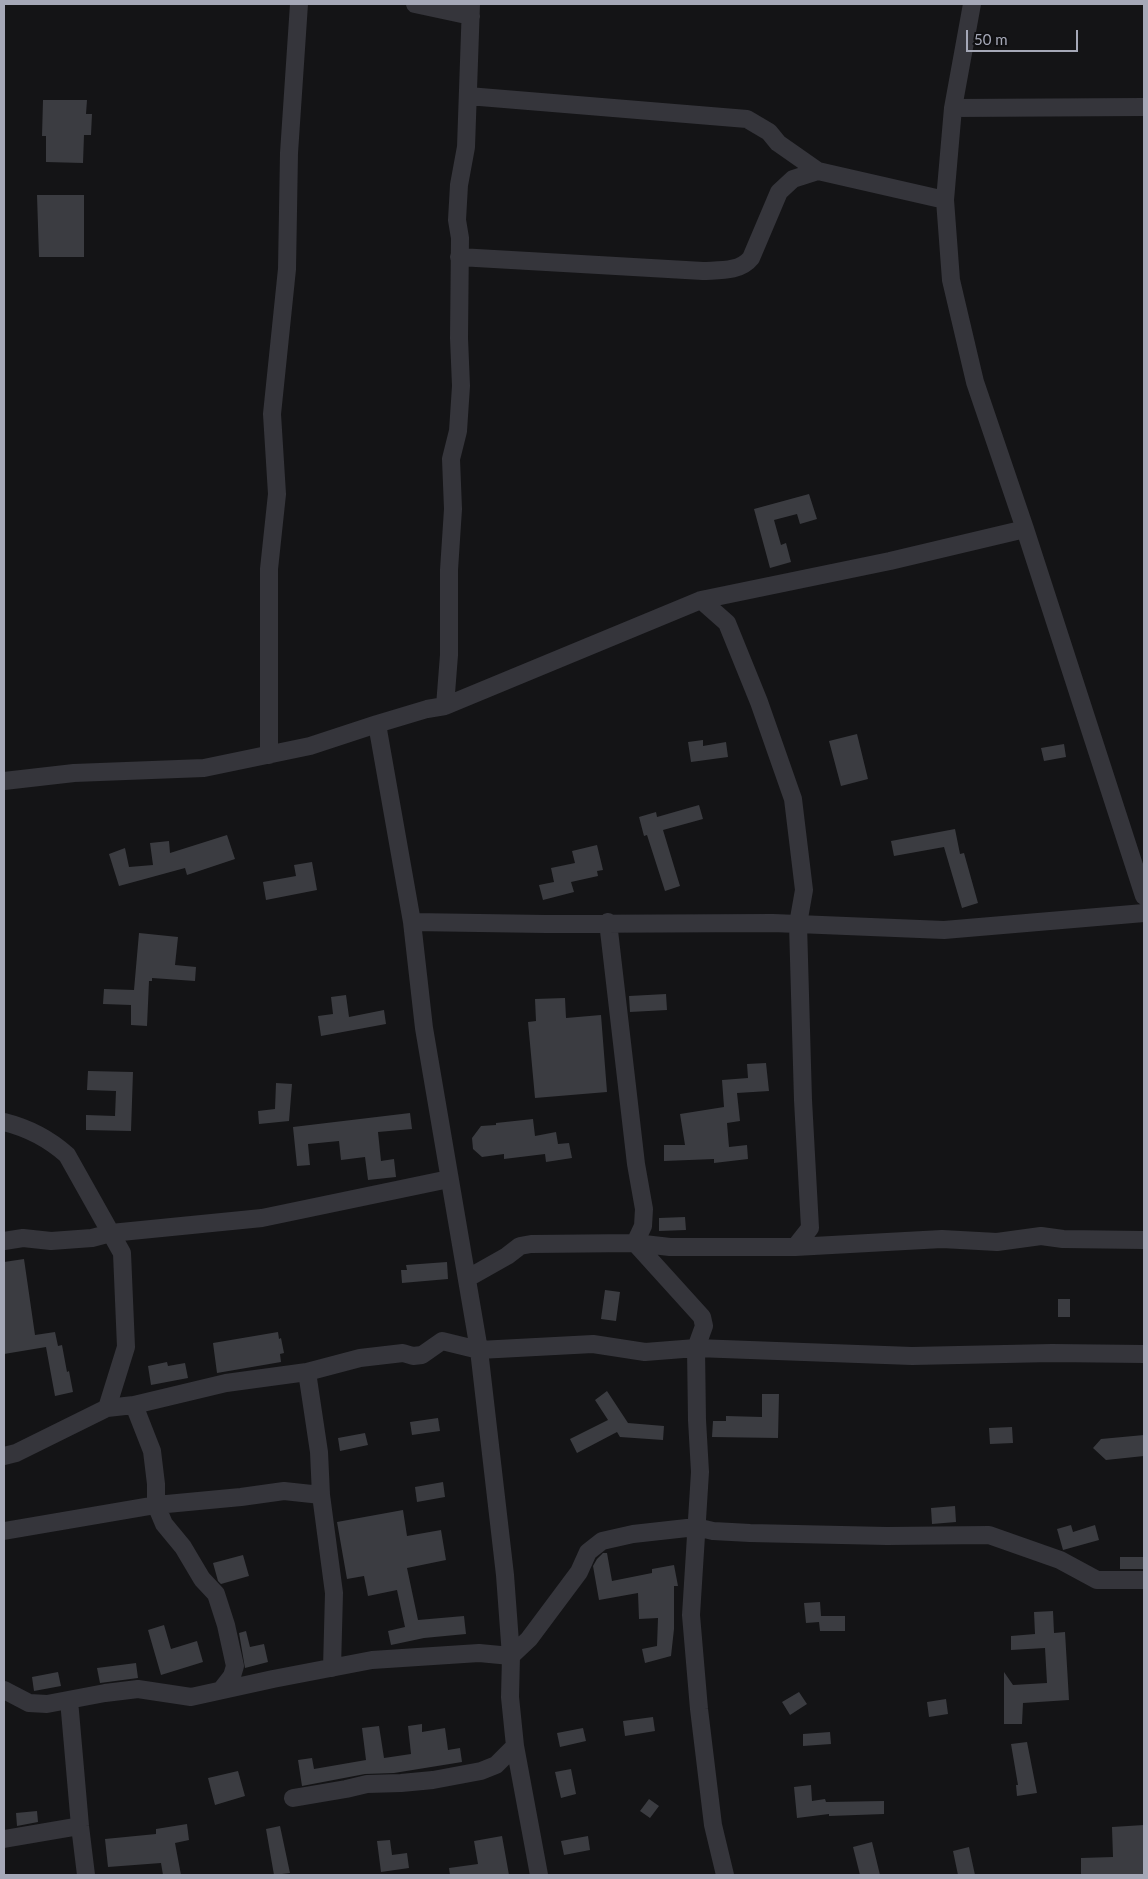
<!DOCTYPE html>
<html>
<head>
<meta charset="utf-8">
<style>
	body { margin:0 }
	#map { position:relative; width:1148px; height:1879px; overflow:hidden; background:#141416; font-family:Lato,sans-serif }
	canvas { display:block }
	.frame { position:absolute; inset:0; border:5px solid #a5a8b7; pointer-events:none }
	.scale { position:absolute; left:966px; top:30px; width:112px; height:22px; box-sizing:border-box; border:2px solid #a5a8b7; border-top:0; padding-left:6px; font-size:15px; line-height:18px; white-space:nowrap; color:#a5a8b7; -webkit-text-stroke:4px #0f0f11; paint-order:stroke }
</style>
</head>
<body>
<div id="map">
<canvas width="1148" height="1879"></canvas>
<div class="frame"></div>
<div class="scale">50 m</div>
</div>
<script>
const context = document.querySelector('canvas').getContext('2d');
context.lineJoin = 'round';
function fillPath(path, color) { context.fillStyle = color; context.fill(path, 'evenodd'); }
function stroke(path, color, width, dash) { context.strokeStyle = color; context.lineWidth = width; context.lineCap = dash ? 'butt' : 'round'; context.setLineDash(dash || []); context.stroke(path); }
fillPath(new Path2D(`
	M43 100H87L86 114H92L91 135H84L83 163 46 162V136H42Z
	M37 195H84V257H39Z
	M809 494 817 519 800 524 797 514 774 520 781 545 786 543 791 562 770 568 754 509Z
	M857 734 868 779 841 786 829 741Z
	M703 740V746L726 742 728 757 691 762 688 742Z
	M1064 744 1066 757 1044 761 1041 748Z
	M699 805 703 819 663 830 680 886 665 891 647 835 644 836 639 817 656 812 657 817Z
	M955 829 960 854 964 853 978 903 962 908 944 847 894 856 891 841Z
	M227 835 235 859 187 875 185 868 119 886 109 854 125 848 129 867 153 865 150 843 169 841 170 853Z
	M597 845 603 870 597 871 598 876 571 882 574 892 543 900 539 885 554 882 551 868 575 863 572 851Z
	M312 862 317 890 266 900 263 882 296 876 294 865Z
	M139 933 178 937 175 965 196 967 195 981 152 978V981H149L147 1026 131 1025V1005L103 1004 104 989 134 990Z
	M666 994 667 1010 630 1012 629 996Z
	M346 995 349 1017 384 1010 386 1024 321 1036 318 1016 333 1014 331 997Z
	M565 998 566 1018 601 1015 607 1092 535 1098 528 1022 536 1021 535 999Z
	M766 1063 769 1091 737 1093 740 1121 727 1123 729 1147 747 1145 748 1159 714 1163V1159L664 1161V1145H685L680 1114 724 1107 722 1080 748 1078 747 1064Z
	M88 1071 133 1072 131 1131 86 1130V1115L115 1116 116 1091 87 1090Z
	M276 1083 292 1084 289 1121 259 1124 258 1111 275 1109Z
	M410 1113 412 1129 378 1132 381 1161 394 1159 396 1177 368 1180 365 1157 341 1160 339 1141 308 1144 310 1165 297 1166 293 1127Z
	M533 1119 535 1136 556 1132 558 1144 569 1143 572 1158 546 1162 545 1154 504 1159V1154L482 1157 473 1149 472 1138 481 1126 496 1125V1123Z
	M685 1217 686 1230 659 1231V1218Z
	M24 1259 35 1335 55 1332 58 1346 62 1345 67 1372 69 1371 73 1392 55 1396 46 1347 4 1354V1262Z
	M447 1262 448 1279 402 1283 401 1270H407L406 1265Z
	M605 1290 620 1292 616 1321 601 1319Z
	M1058 1299H1070V1317H1058Z
	M278 1332 279 1339 281 1338 284 1353 280 1354 281 1362 217 1373 213 1343Z
	M167 1362 168 1366 185 1363 188 1378 151 1385 148 1366Z
	M607 1391 628 1423 664 1426 663 1440 620 1437 617 1432 577 1453 570 1439 608 1420 595 1400Z
	M762 1394H779L778 1438 712 1437 713 1421H726V1416L762 1417Z
	M438 1418 440 1431 412 1435 410 1422Z
	M1012 1427 1013 1443 990 1444 989 1428Z
	M365 1433 368 1445 340 1451 338 1438Z
	M1144 1435V1456L1106 1460 1093 1448 1101 1439Z
	M443 1482 445 1497 417 1502 415 1487Z
	M955 1506 956 1522 932 1524 931 1508Z
	M403 1510 407 1536 441 1530 446 1560 407 1568 418 1620 464 1616 466 1634 424 1638 391 1645 388 1631 405 1627 397 1590 368 1596 364 1576 347 1579 337 1522Z
	M1071 1525 1073 1532 1095 1525 1099 1540 1063 1550 1057 1529Z
	M603 1553H607L612 1581 652 1573V1569L674 1565 678 1586H674V1629L671 1656 645 1663 642 1649 657 1646 658 1618 639 1619 638 1593 599 1600 593 1566 597 1559Z
	M243 1555 249 1576 221 1584 218 1581 213 1563Z
	M1120 1557H1144V1569H1120Z
	M820 1602 821 1616H845V1631H820L819 1622 806 1623 804 1603Z
	M1053 1611 1054 1633 1065 1632 1069 1700 1023 1703 1022 1724H1004V1672L1013 1685 1047 1683 1045 1648 1011 1650V1636L1035 1634 1034 1612Z
	M164 1625 171 1649 197 1641 203 1662 161 1675 148 1630Z
	M246 1631 250 1647 264 1644 268 1662 245 1668 239 1633Z
	M136 1663 138 1678 100 1683 97 1668Z
	M58 1672 61 1686 34 1691 32 1677Z
	M799 1692 807 1704 790 1715 782 1702Z
	M946 1699 948 1714 929 1717 927 1702Z
	M653 1717 655 1731 625 1736 623 1721Z
	M422 1724V1732L445 1728 448 1750 460 1748 462 1762 394 1773 365 1774 302 1786 298 1760 312 1758 314 1769 366 1760 362 1728 379 1726 384 1758 411 1754 408 1726Z
	M583 1728 586 1741 560 1747 557 1733Z
	M830 1732 831 1744 803 1746V1734Z
	M1027 1742 1037 1793 1017 1796 1016 1785H1018L1011 1744Z
	M571 1769 576 1794 561 1798 555 1772Z
	M238 1771 245 1796 215 1805 208 1778Z
	M811 1785 812 1801 825 1799 826 1802 884 1801V1814L829 1816V1814L797 1818 794 1787Z
	M649 1799 659 1806 650 1818 640 1811Z
	M37 1811 38 1822 17 1826 16 1813Z
	M187 1824 189 1840 175 1843 181 1875H163L161 1863 108 1867 105 1839 156 1834V1829Z
	M1144 1825V1875H1081V1858L1113 1857 1112 1827Z
	M280 1826 290 1873 274 1875 266 1829Z
	M502 1836 509 1875H450L449 1868 478 1864 474 1841Z
	M588 1836 590 1850 564 1855 561 1841Z
	M390 1840 392 1855 407 1853 409 1868 381 1872 377 1841Z
	M872 1842 880 1875H860L853 1847Z
	M969 1847 975 1875H958L953 1851Z`), '#3b3c41');
stroke(new Path2D(`
	M415 4 471 16
	M972 4 953 108 945 200 951 280 975 382 1025 529 1144 896
	M468 96 747 119 769 132 778 143 818 171 945 200
	M953 108 1144 107
	M459 257 703 271C719 270 740 272 751 258L779 192 793 179 818 171
	M701 600 727 623 759 702 793 799 804 890 798 924 803 1100 810 1228 795 1247
	M445 706 449 655V570L453 509 451 459 458 431 461 386 459 338 460 238 457 220 459 185 466 147 471 4
	M377 724 412 922 424 1028 479 1350 505 1575 511 1656 510 1697 515 1746 539 1875
	M269 755V569L277 494 272 414 287 269 289 153 299 4
	M4 781 74 773 204 768 310 746 377 724 427 709 445 706 701 600 890 561 1025 529
	M412 922 546 924 773 923 944 930 1144 913
	M608 922 636 1164 644 1209 643 1226 635 1243 702 1317 704 1326 696 1348 697 1420 700 1472 691 1615 699 1709 713 1825 725 1875
	M4 1122C28 1128 48 1138 67 1155L122 1253 126 1347 107 1408
	M4 1241 23 1238 51 1241 92 1238 111 1233 262 1218 449 1179
	M468 1278 507 1256 520 1246 531 1244 635 1243 670 1247H795L942 1239 997 1242 1041 1236 1063 1239 1144 1240
	M307 1372 319 1452 321 1495 334 1593 332 1668
	M134 1405 152 1451 156 1484V1505L164 1524 183 1547 202 1579 216 1594 226 1625 235 1666 232 1676 221 1690
	M4 1456 16 1453 107 1408 134 1405 226 1383 307 1372 360 1358 403 1353 413 1356 422 1355 442 1341 479 1350 593 1344 645 1352 696 1348 912 1356 1052 1353 1144 1354
	M4 1531 156 1505 241 1497 284 1491 321 1495
	M4 1690 29 1703 47 1704 105 1693 138 1689 191 1697 273 1679 372 1660 479 1653 511 1656 529 1639 579 1572 588 1552 602 1541 633 1534 696 1527 713 1531 750 1533 887 1536 989 1535 1060 1560 1097 1580H1144
	M69 1700 80 1826 86 1875
	M293 1798 346 1789 367 1784 401 1783 433 1780 481 1771 496 1765 515 1746
	M4 1839 80 1826`), '#35353b', 18);
</script>
</body>
</html>
